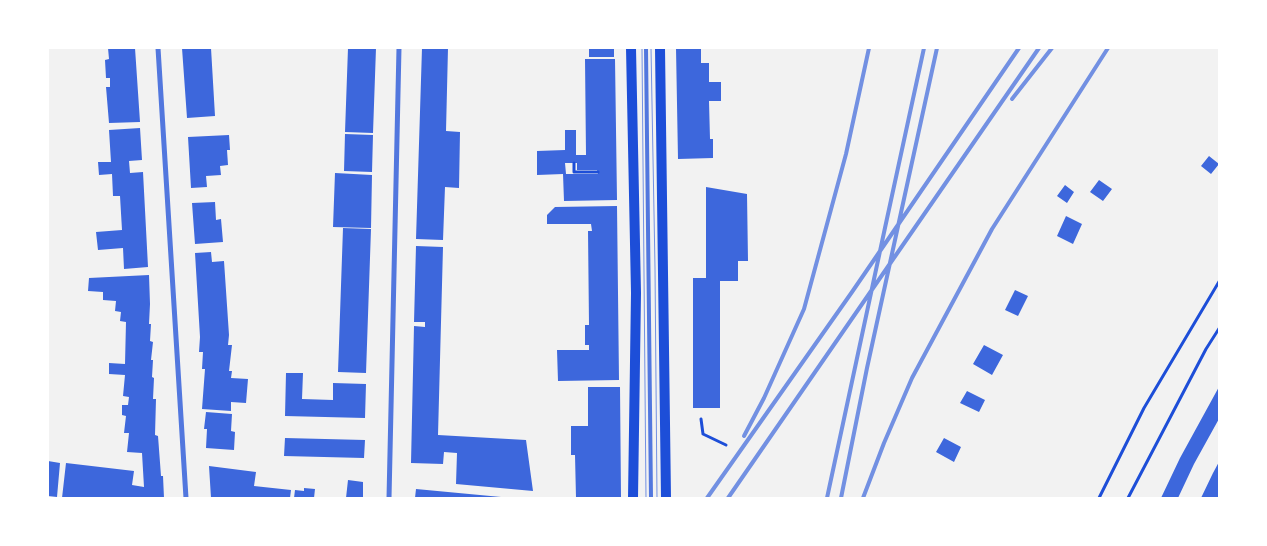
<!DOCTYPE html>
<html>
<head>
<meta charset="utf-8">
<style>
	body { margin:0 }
	#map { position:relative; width:1267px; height:546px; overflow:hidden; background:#f2f2f2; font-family:"PT Sans",sans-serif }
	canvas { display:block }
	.frame { position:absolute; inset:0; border:49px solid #fff; pointer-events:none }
</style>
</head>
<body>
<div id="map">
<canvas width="1267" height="546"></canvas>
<div class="frame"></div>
</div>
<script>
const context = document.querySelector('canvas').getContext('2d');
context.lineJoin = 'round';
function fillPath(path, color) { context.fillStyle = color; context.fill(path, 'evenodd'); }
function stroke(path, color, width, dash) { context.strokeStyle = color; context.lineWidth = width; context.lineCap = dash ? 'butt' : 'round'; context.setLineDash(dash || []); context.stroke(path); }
fillPath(new Path2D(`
	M108 48H135L140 122 109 123 106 87H110V78H106L105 60 109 59Z
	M182 48H211L215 116 187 118Z
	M348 48H376L373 133 345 132Z
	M422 48H448L446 131 460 132 459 188 445 187 443 240 416 239Z
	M589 48H614V57H589Z
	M676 48H701V63H709V82H721V101H709L710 139H713V158L678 159Z
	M585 59H615L617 200 564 201 563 174 537 175V151L565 150V130H576V155H586ZM565 163H577V170H597L598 174H566Z
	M140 128 142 160 129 161 130 173 143 172 148 267 124 269 123 248 98 250 96 232 122 230 120 196H113L112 174 99 175 98 162H111L109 130Z
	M345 134 373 135 372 172 344 171Z
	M229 135 230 150H227L228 165 220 166 221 175 206 176 207 187 191 188 188 137Z
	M1209 156 1219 164 1211 174 1201 166Z
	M335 173 372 175 371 228 333 227Z
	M1099 180 1112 189 1103 201 1090 192Z
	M1065 185 1074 192 1067 203 1057 196Z
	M706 187 747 194 748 261H738V281H720V408H693V278H706Z
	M215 202 216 220 221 219 223 242 195 244 192 203Z
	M617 206 619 380 558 381 557 350H589V345H585V325H589L588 231H592L591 224H547V215L555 207Z
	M1066 216 1082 224 1073 244 1057 236Z
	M343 228 371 229 366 373 338 372Z
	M416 246 443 247 438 435 526 440 533 491 456 484 457 453 444 452 443 464 411 463 414 326 425 327V322H414Z
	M211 252 212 262 224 261 229 335 228 345H232L229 371H232L231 378 248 379 246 403 231 402V411L202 409 205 369H202L203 352H199L200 337 195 253Z
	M149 275 150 304 149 324H151L150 341 153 342 151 360H153L152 377 154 378 153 399H156L155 435 158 436 161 476H163L164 498H62L66 463 134 471 132 485 144 487 142 453 127 452 129 433H124L126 416 122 415V405H128L129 397 123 396 125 375 109 374V363L125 364 126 322 120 321 121 312 115 311 116 301 103 300V292L88 291 89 278Z
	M1015 290 1028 296 1018 316 1005 310Z
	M984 345 1003 355 992 375 973 364Z
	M286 373H303L302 399 333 400V383L366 384 365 418 285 416Z
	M1220 385V417L1194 464 1178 498H1161L1180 458Z
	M588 387H620L621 498H576L575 455H571V426H588Z
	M967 391 985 400 979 412 960 403Z
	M206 412 232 414 231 431 235 432 234 450 206 448 207 429H204Z
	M285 438 365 440 364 458 284 456Z
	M944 438 961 447 954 462 936 452Z
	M1220 460V498H1201L1213 473Z
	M48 461 60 463 57 497 48 496Z
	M209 466 256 472 254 486 291 490 290 498H211Z
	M348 480 363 482V498H346Z
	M304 488 315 489 314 498H294L295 490 304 491Z
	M416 489 501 497V498H415Z`), '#3d67dc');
stroke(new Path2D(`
	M574 163V172H598
	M701 419 703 434 726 445
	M1099 498 1144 408 1220 280
	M1128 498 1206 349 1220 327`), '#1d4ed8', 3);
stroke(new Path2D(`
	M646 48 651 498`), '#5277de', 4);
stroke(new Path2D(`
	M158 48 186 498
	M389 498 399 48`), '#5277de', 5);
stroke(new Path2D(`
	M631 48 636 293 633 498
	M660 48 666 498`), '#1d4ed8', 10);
stroke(new Path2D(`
	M642 48 646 498
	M651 48 655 268 657 498`), '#7290e2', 1);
stroke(new Path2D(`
	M1012 99 1052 48
	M744 436 764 398 804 309 846 154 869 48
	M707 498 852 292 1019 48
	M728 498 1039 48
	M827 498C858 348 892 198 924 48
	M841 498 867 368 937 48
	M863 498 884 443 912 378 992 229 1108 48`), '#7290e2', 4);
</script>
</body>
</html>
